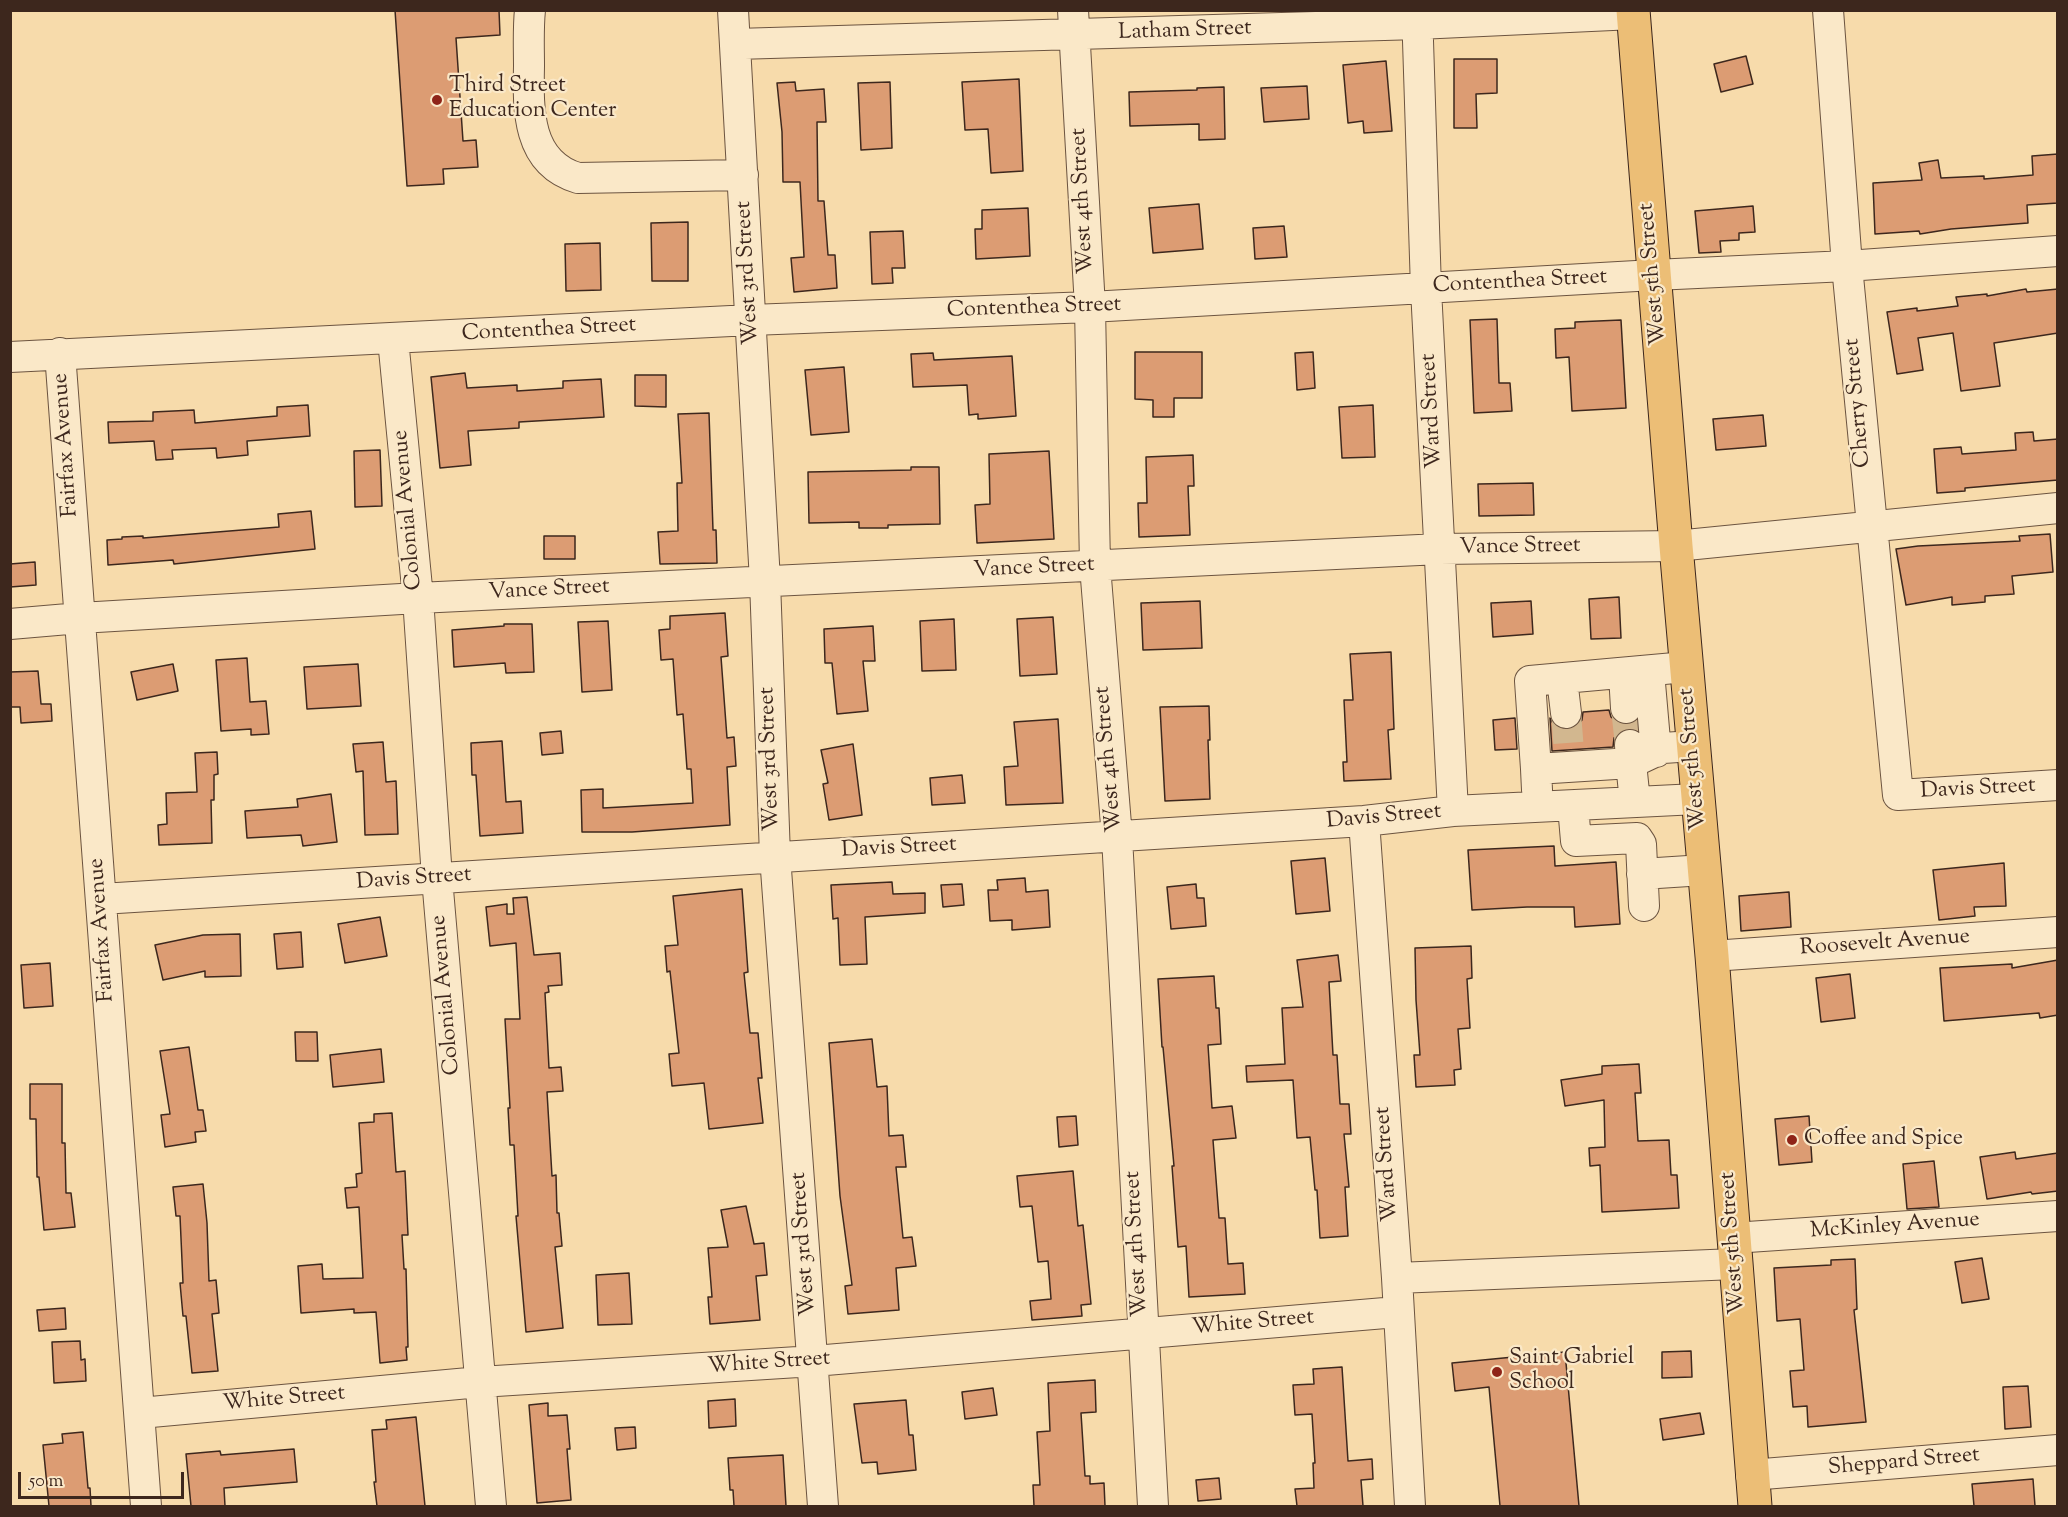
<!DOCTYPE html>
<html>
<head>
<meta charset="utf-8">
<style>
	body { margin:0 }
	#map { position:relative; width:2068px; height:1517px; overflow:hidden; background:#f7dbab; font-family:"Sorts Mill Goudy",serif }
	canvas { display:block }
	.frame { position:absolute; inset:0; border:12px solid #3d271d; pointer-events:none }
	.scale { position:absolute; left:18px; top:1472px; width:166px; height:27px; box-sizing:border-box; border:3px solid #3d271d; border-top:0; padding-left:8px; font-size:18px; line-height:21px; white-space:nowrap; color:#3d271d; -webkit-text-stroke:4px #fae8c8; paint-order:stroke }
</style>
</head>
<body>
<div id="map">
<canvas width="2068" height="1517"></canvas>
<div class="frame"></div>
<div class="scale">50 m</div>
</div>
<script>
const context = document.querySelector('canvas').getContext('2d');
context.lineJoin = 'round';
function fillPath(path, color) { context.fillStyle = color; context.fill(path, 'evenodd'); }
function stroke(path, color, width, dash) { context.strokeStyle = color; context.lineWidth = width; context.lineCap = dash ? 'butt' : 'round'; context.setLineDash(dash || []); context.stroke(path); }
function write(font, color, halo, rows, align = 'center') {
  context.font = font + ' "Sorts Mill Goudy",serif'; context.lineWidth = 4.5; context.setLineDash([]); context.textBaseline = 'middle'; context.strokeStyle = halo; context.fillStyle = color; for (const [text, x, y, turn = 0] of rows) {
    context.save(); context.translate(x, y); context.rotate((+turn || 0) * Math.PI / 180); context.textAlign = isNaN(turn) ? turn : align; if (halo) context.strokeText(text, 0, 0); context.fillText(text, 0, 0); context.restore();
  }
}
const building = new Path2D(`
	M395 10H499L500 35 456 38 463 141 476 140 478 167 443 169 444 184 407 186Z
	M1746 56 1753 84 1721 92 1714 64Z
	M1454 59H1497V93L1476 94 1477 128H1454Z
	M1386 61 1392 131 1364 133 1363 121 1348 123 1343 65Z
	M1019 79 1023 171 991 173 988 129 965 130 962 82Z
	M795 82 796 91 824 89 826 122H817L818 201H824L828 255H835L837 288 794 292 791 258 804 257 800 182H783L782 132 777 83Z
	M890 82 892 148 861 150 858 83Z
	M1307 86 1309 119 1264 122 1261 88Z
	M1224 87 1225 139 1199 140V124L1130 126 1129 92 1197 90V88Z
	M2058 154V203L2027 205 2028 223 1951 229 1920 234 1919 231 1875 234 1873 183 1922 180 1919 163 1938 160 1941 178 1984 176V179L2033 175 2032 156Z
	M1199 204 1203 249 1153 253 1149 208Z
	M1753 206 1755 232 1739 233V240L1720 241 1721 252 1699 253 1695 211Z
	M1028 208 1030 256 976 259 975 229H982V210Z
	M688 222V281H652L651 223Z
	M1284 226 1287 257 1255 259 1253 228Z
	M903 231 905 268H892L893 283 872 284 870 232Z
	M600 243 601 290 566 291 565 244Z
	M2026 289 2027 292 2058 289V333L1994 343 2000 386 1961 391 1953 333 1918 338 1923 370 1897 374 1887 312 1917 308V311L1958 306 1956 297 1987 294V296Z
	M1497 319 1499 383H1510L1512 411 1474 413 1470 320Z
	M1621 320 1626 408 1572 411 1569 357 1556 358 1555 329 1575 328V322Z
	M1135 352H1202V398H1174V417H1153V400L1135 399Z
	M1313 352 1315 388 1297 390 1295 353Z
	M933 353 934 360 1012 356 1016 416 978 419V414L969 415 967 385 913 387 911 354Z
	M844 367 849 432 811 435 805 370Z
	M465 373 467 388 517 385V391L563 388V381L601 379 604 417 519 422V428L468 431 471 465 440 468 431 377Z
	M635 375H666V407L635 406Z
	M308 405 310 436 247 441 248 455 217 458 216 448 172 450 173 459 156 460 154 441 109 443 108 422 153 421V412L194 410 195 423 277 416V407Z
	M1373 405 1375 457 1342 458 1339 407Z
	M709 413 713 530H716L717 563 660 564 658 532 678 531 677 483H682L678 414Z
	M1763 415 1766 446 1716 450 1713 419Z
	M2033 432 2034 441 2058 439V480L1965 488V491L1937 493 1934 449 1961 447 1962 454 2016 450 2015 433Z
	M380 450 382 506 355 507 354 451Z
	M1049 451 1054 539 977 543 975 505 990 504 989 454Z
	M1193 455 1194 486H1188L1190 535 1139 537 1138 503H1147L1146 457Z
	M911 467H939L940 524 888 525V528H859V522L809 523 808 472 911 470Z
	M1533 483 1534 515 1479 516 1478 484Z
	M311 511 315 549 174 564 173 560 108 565 107 540 122 539V537L143 536V538L279 527 278 514Z
	M2050 534 2053 572 2012 576 2014 594 1985 596V602L1952 605V597L1906 605 1896 549 1918 546 2020 541 2019 536Z
	M544 536H575V559H544Z
	M35 562 36 585 10 587V564Z
	M1619 597 1621 638 1591 639 1589 599Z
	M1200 601 1202 648 1143 650 1141 603Z
	M1531 601 1533 634 1493 637 1491 603Z
	M725 613 728 656 721 657 727 738 734 737 736 766 727 767 730 825 632 832H582L581 790 603 789V808L693 803 691 769H687L683 714 677 715 673 659 661 660 659 630 670 629V616Z
	M1053 617 1057 674 1020 676 1017 619Z
	M954 619 956 670 922 671 920 621Z
	M608 621 612 690 582 692 578 622Z
	M504 624H532L534 672 506 673 505 663 454 667 452 630 504 626Z
	M873 626 875 661H863L868 711 837 714 832 663H825L824 629Z
	M1391 652 1394 729 1388 730 1391 779 1344 781 1343 762H1347L1344 700H1353L1350 654Z
	M247 658 250 702 266 701 269 734 251 735V729L221 731 216 660Z
	M173 664 178 691 137 700 131 672Z
	M358 664 361 706 307 709 304 667Z
	M38 671 41 704H51L52 721 21 723 20 707H10V672Z
	M1209 706 1210 740H1208L1210 799 1165 801 1160 707Z
	M1609 710 1611 717 1618 723 1628 725 1636 722 1637 729 1628 728 1620 731 1614 738 1613 747 1552 751 1550 718 1553 724 1559 729 1569 730 1577 726 1582 720 1583 712Z
	M1515 718 1517 749 1495 750 1493 720Z
	M1058 719 1063 803 1006 805 1004 767 1018 766 1014 722Z
	M561 731 563 753 542 755 540 733Z
	M502 741 506 802 521 801 523 833 480 836 476 775H472L471 743Z
	M383 742 386 782 396 781 398 834 365 835 363 771 356 772 353 744Z
	M853 744 862 815 829 820 823 784 828 783 821 750Z
	M217 752 218 774 214 775V800H211L212 843 159 845 158 825 167 824 166 793 197 792 195 753Z
	M962 775 965 803 932 805 930 778Z
	M331 794 337 842 303 846 301 835 247 838 245 811 298 807 297 799Z
	M1554 846 1555 866 1616 862 1620 924 1575 927 1574 907H1527L1472 910 1468 850Z
	M1325 858 1330 911 1296 914 1291 861Z
	M2004 863 2006 906 1974 907 1975 916 1939 920 1933 870Z
	M1025 878 1026 892 1048 890 1050 927 1012 930V920L990 921 988 890H998L997 880Z
	M892 882 893 894 925 893V913L865 917 867 964 840 965 838 918 833 919 831 885Z
	M962 884 964 905 943 907 941 885Z
	M1196 884 1197 898H1204L1206 926 1171 929 1167 887Z
	M742 889 748 972 744 973 750 1033H758L762 1078H758L763 1123 709 1129 704 1083 672 1086 669 1054 679 1053 670 971 667 972 665 946 678 945 673 896Z
	M1789 892 1791 927 1741 931 1739 896Z
	M527 897 534 955 560 953 562 985 548 986 549 992 545 993 549 1068 561 1067 563 1091 547 1092 552 1176 556 1175 557 1213H559L562 1246 555 1247 563 1328 526 1332 516 1216H518L514 1145H510L508 1108H510L505 1019H520L516 943 490 946 486 907 507 904V914H514L513 898Z
	M380 917 387 956 345 963 338 924Z
	M301 932 303 967 277 969 274 934Z
	M240 934 241 976 205 977V971L163 980 155 945 203 935Z
	M1471 946 1472 978 1467 979 1470 1028 1458 1029 1461 1069 1454 1070 1455 1085 1416 1087 1414 1055H1420L1416 1000 1415 948Z
	M1338 955 1341 981 1329 982 1333 1055H1337L1340 1104H1349L1351 1134H1344L1349 1187H1345L1348 1236 1320 1238 1317 1190H1315L1310 1137 1297 1138 1293 1080 1247 1082 1246 1066 1285 1064 1282 1008 1303 1007 1297 960Z
	M2058 960V1015L2040 1018 2039 1013 1944 1021 1940 968 2012 964V968Z
	M50 963 53 1006 24 1008 21 965Z
	M1850 974 1855 1018 1821 1022 1816 978Z
	M1214 976 1216 1008H1219L1221 1044 1208 1045 1212 1108 1232 1106 1236 1138 1213 1140 1219 1218H1225L1228 1264 1243 1263 1245 1294 1189 1297 1186 1246 1178 1247 1172 1166H1174L1163 1047H1162L1158 979Z
	M295 1032H317L318 1061H296Z
	M872 1039 877 1087 887 1086 889 1136 903 1135 906 1167H896L903 1238 912 1237 916 1266 896 1268 899 1310 848 1314 845 1286 852 1285 840 1196 829 1043Z
	M189 1047 198 1110H203L206 1131 195 1132 196 1142 165 1147 161 1115 170 1114 160 1051Z
	M381 1049 384 1082 333 1087 330 1055Z
	M1639 1064 1641 1093H1635L1638 1141 1669 1140 1671 1175H1677L1679 1208 1602 1212 1600 1165 1590 1166 1589 1148 1605 1147 1604 1100 1565 1106 1561 1080 1602 1074V1066Z
	M30 1084H62V1143H65L66 1193H71L75 1227 44 1230 39 1177H37L36 1119H30Z
	M392 1113 396 1172 405 1171 408 1235H402L404 1269H406L408 1347H406L407 1360 380 1363 376 1312 354 1313V1309L301 1313 298 1266 322 1264 323 1279 363 1278 359 1207 347 1208 345 1188 357 1187 356 1174 362 1173 359 1123 374 1122V1114Z
	M1076 1116 1078 1145 1059 1147 1057 1117Z
	M1809 1116 1812 1162 1779 1165 1775 1119Z
	M2015 1152 2016 1159 2058 1153V1191L2032 1194 2031 1192 1987 1199 1980 1157Z
	M1934 1161 1939 1207 1907 1209 1903 1164Z
	M1073 1171 1078 1226 1083 1225 1091 1304 1081 1305 1082 1316 1032 1320 1030 1301 1051 1299 1048 1261 1038 1262 1032 1206 1020 1207 1017 1176Z
	M203 1184 207 1223 209 1281 216 1280 219 1313 212 1314 218 1371 192 1373 186 1316H183L180 1283H183L180 1216H176L173 1187Z
	M746 1206 754 1244 764 1243 767 1275 756 1276 760 1320 710 1324 708 1297H712L708 1248 728 1247 721 1210Z
	M1982 1258 1989 1299 1962 1303 1955 1262Z
	M1855 1259 1857 1309 1854 1310 1866 1422 1808 1427 1807 1406 1793 1407 1790 1371 1804 1370 1800 1319 1777 1321 1774 1268 1831 1265V1260Z
	M629 1273 632 1324 598 1325 596 1275Z
	M65 1308 66 1329 39 1331 37 1310Z
	M80 1341 81 1360 85 1359 86 1381 54 1383 52 1342Z
	M1691 1351 1692 1377 1662 1378V1352Z
	M1565 1352 1579 1506H1500L1489 1387 1455 1391 1452 1363Z
	M1342 1367 1348 1461 1372 1459 1373 1479 1361 1480 1363 1506H1297L1295 1489 1314 1488 1313 1463H1315L1312 1414 1295 1415 1293 1385 1314 1384 1313 1369Z
	M1095 1380 1096 1412 1081 1413 1085 1476H1090V1484L1104 1483 1105 1506H1034L1033 1485H1040L1037 1432 1050 1431 1048 1383Z
	M2028 1386 2031 1427 2005 1429 2003 1387Z
	M993 1388 997 1415 965 1419 962 1392Z
	M735 1399 736 1426 709 1428 708 1401Z
	M906 1400 909 1435H913L916 1470 878 1474 877 1462 862 1463 854 1404Z
	M548 1403V1416L567 1415 570 1449H567L571 1500 537 1503 529 1405Z
	M1700 1413 1704 1434 1663 1440 1660 1419Z
	M416 1417 425 1506H377L374 1482H376L372 1430 387 1429 386 1420Z
	M635 1427 636 1448 617 1450 615 1428Z
	M83 1432 88 1488H90L91 1506H49L43 1445 63 1443 62 1434Z
	M294 1449 297 1482 224 1488 225 1506H191L186 1454 220 1451 221 1455Z
	M783 1455 786 1506H734L733 1490H730L728 1458Z
	M1219 1478 1221 1499 1198 1501 1196 1480Z
	M2033 1479 2035 1506H1974L1972 1484Z`);
fillPath(building, '#dc9c73');
stroke(building, '#3d271d', 1.5);
stroke(new Path2D(`
	M1626 708 1630 745
	M1566 713 1569 751`), '#d2b78f', 30, [30, 15]);
const minor = new Path2D(`
	M530 10C528 29 529 48 529 66 528 110 527 163 578 178L743 175
	M733 10 765 581 775 856 823 1506
	M1073 10 1090 307 1095 566 1117 837 1153 1506
	M1417 10 1426 289 1453 811
	M1828 10 1847 266 1898 795 2058 785
	M736 44 1418 24 1634 14
	M393 339 418 598 437 878 491 1506
	M60 353 146 1506
	M10 357 751 320 1090 307 1654 275 1847 266 2058 251
	M10 624 80 618 418 598 1440 549 1676 546 2058 508
	M1649 672 1656 752
	M1624 674 1626 708
	M1562 679 1566 713
	M1630 745 1631 763 1663 748 1693 746
	M1536 769 1530 681 1686 667
	M1537 790 1536 769 1631 763 1635 802
	M1573 806 1576 841 1637 838 1641 844 1644 906
	M1364 821 1397 1278 1410 1506
	M1642 874 1704 870
	M101 899 1364 821 1453 811 1697 799
	M1712 956 2058 932
	M1733 1238 2058 1216
	M1397 1278 1735 1264
	M140 1413 480 1382 814 1361 1397 1312
	M1751 1475 2058 1450`);
const major = new Path2D(`
	M1633 10 1676 546 1712 956 1755 1506`);
stroke(minor, '#6c5440', 32);
stroke(major, '#3d271d', 35);
stroke(minor, '#fae8c8', 30);
stroke(major, '#ecbe76', 33);
for (const [x, y, r, color] of [
	[437,100,6,"#8f2418"],
	[1792,1140,6,"#8f2418"],
	[1497,1372,6,"#8f2418"]
]) { const dot = new Path2D(); dot.arc(x, y, r, 0, 2 * Math.PI); context.fillStyle = color; context.fill(dot); stroke(dot, '#fae8c8', 2); }
write('22px', '#3d271d', '#fae8c8', [
	["Latham Street",1185,32,-2],
	["West 4th Street",1084,201,-93],
	["West 3rd Street",749,273,-93],
	["West 5th Street",1654,274,-95],
	["Contenthea Street",1520,283,-3],
	["Contenthea Street",1034,309,-2],
	["Contenthea Street",549,331,-3],
	["Cherry Street",1859,403,-95],
	["Ward Street",1433,411,-93],
	["Fairfax Avenue",67,445,-94],
	["Colonial Avenue",409,510,-95],
	["Vance Street",1520,548,-1],
	["Vance Street",1034,569,-3],
	["Vance Street",549,591,-3],
	["West 3rd Street",771,759,-92],
	["West 4th Street",1110,759,-95],
	["West 5th Street",1694,759,-95],
	["Davis Street",1978,790,-3],
	["Davis Street",1384,818,-5],
	["Davis Street",899,849,-3],
	["Davis Street",414,880,-4],
	["Fairfax Avenue",103,930,-94],
	["Roosevelt Avenue",1885,944,-4],
	["Colonial Avenue",447,995,-95],
	["Ward Street",1388,1164,-94],
	["McKinley Avenue",1895,1227,-4],
	["West 5th Street",1734,1243,-94],
	["West 3rd Street",805,1244,-94],
	["West 4th Street",1138,1244,-93],
	["White Street",1253,1324,-5],
	["White Street",769,1364,-4],
	["White Street",284,1400,-5],
	["Sheppard Street",1904,1463,-5]
]);
write('22px', '#3d271d', '#fae8c8', [
	["Third Street",449,87],
	["Education Center",449,112],
	["Coffee and Spice",1804,1140],
	["Saint Gabriel",1509,1359],
	["School",1509,1384]
], 'left');
</script>
</body>
</html>
